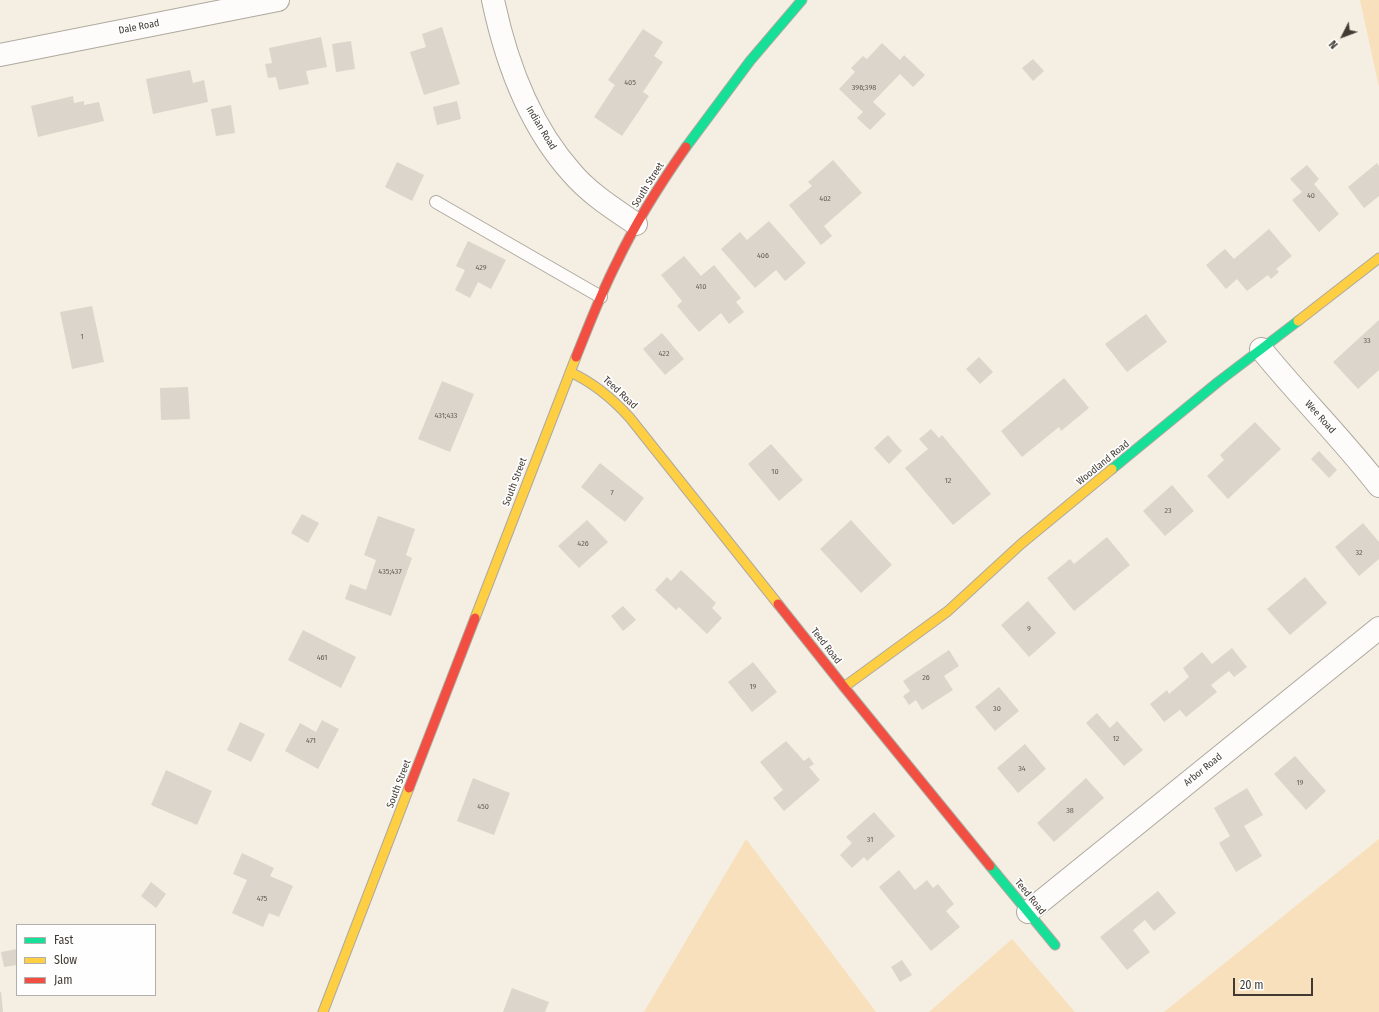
<!DOCTYPE html>
<html>
<head>
<meta charset="utf-8">
<style>
	body { margin:0 }
	#map { position:relative; width:1379px; height:1012px; overflow:hidden; background:#f5eee2; font-family:"Fira Sans Condensed",sans-serif }
	canvas { display:block }
	.legend { position:absolute; left:16px; top:924px; width:140px; height:72px; box-sizing:border-box; background:#fefefe; border:1px solid #b2b0ad; margin:0; padding:5px 7px; list-style:none; font-size:12px; color:#413b33 }
	.legend li { display:flex; align-items:center; gap:8px; height:20px }
	.legend b { width:20px; border:1px solid #b2b0ad }
	.north { position:absolute; left:1323px; top:16px; width:40px; height:40px; -webkit-text-stroke:3px #fefefe; paint-order:stroke; rotate:228deg; font-size:11px; font-weight:700; line-height:16px; text-align:center; color:#413b33 }
	.north::after { content:''; display:block; margin:auto; width:14px; height:18px; background:#413b33; clip-path:polygon(50% 0,100% 100%,50% 72%,0 100%) }
	.scale { position:absolute; left:1233px; top:978px; width:80px; height:18px; box-sizing:border-box; border:2px solid #413b33; border-top:0; padding-left:5px; font-size:12px; line-height:14px; white-space:nowrap; color:#413b33; -webkit-text-stroke:3px #fefefe; paint-order:stroke }
</style>
</head>
<body>
<div id="map">
<canvas width="1379" height="1012"></canvas>
<ul class="legend">
<li><b style="height:5px;background:#16e098"></b>Fast</li>
<li><b style="height:5px;background:#ffcf43"></b>Slow</li>
<li><b style="height:5px;background:#f24e42"></b>Jam</li>
</ul>
<div class="north">N</div>
<div class="scale">20 m</div>
</div>
<script>
const context = document.querySelector('canvas').getContext('2d');
context.lineJoin = 'round';
function fillPath(path, color) { context.fillStyle = color; context.fill(path, 'evenodd'); }
function stroke(path, color, width, dash) { context.strokeStyle = color; context.lineWidth = width; context.lineCap = dash ? 'butt' : 'round'; context.setLineDash(dash || []); context.stroke(path); }
function write(font, color, halo, rows, align = 'center') {
  context.font = font + ' "Fira Sans Condensed",sans-serif'; context.lineWidth = 3.5; context.setLineDash([]); context.textBaseline = 'middle'; context.strokeStyle = halo; context.fillStyle = color; for (const [text, x, y, turn = 0] of rows) {
    context.save(); context.translate(x, y); context.rotate((+turn || 0) * Math.PI / 180); context.textAlign = isNaN(turn) ? turn : align; if (halo) context.strokeText(text, 0, 0); context.fillText(text, 0, 0); context.restore();
  }
}
fillPath(new Path2D(`
	M1360 0H1379V87Z
	M746 839 876 1012H644Z
	M1379 839V1012H1164Z
	M1012 939 1075 1012H929Z`), '#f8e0bc');
fillPath(new Path2D(`
	M442 27 460 84 424 95 410 52 426 47 422 34Z
	M643 29 663 42 654 56 663 62 643 92 649 96 622 136 594 117 615 85 608 80Z
	M321 37 327 67 306 71 309 84 279 90 276 77 268 78 265 64 272 63 269 48Z
	M351 41 355 69 336 72 332 44Z
	M882 43 900 60 904 55 925 75 913 87 900 74 873 102 886 114 870 130 857 118 863 112 839 89 855 72 851 68 863 56 867 59Z
	M1033 59 1044 71 1033 81 1022 68Z
	M190 70 193 83 204 80 208 102 153 114 146 79Z
	M73 96 74 103 84 101V105L99 102 104 121 38 137 31 106Z
	M457 101 461 119 437 125 433 107Z
	M231 105 235 133 216 136 211 109Z
	M833 160 862 193 824 226 832 236 821 245 789 205 812 186 808 182Z
	M397 162 424 175 412 201 385 187Z
	M1377 163 1379 166V196L1364 208 1348 187Z
	M1307 165 1319 179 1314 184 1339 214 1319 232 1292 200 1302 192 1290 179Z
	M769 221 806 263 785 281 776 270 755 288 721 249 740 232 747 240Z
	M1269 229 1292 256 1276 269 1279 272 1271 279 1268 275 1247 291 1237 279 1226 289 1206 265 1225 249 1234 259Z
	M468 241 506 260 491 289 478 282 470 298 455 290 465 270 456 266Z
	M684 256 701 276 714 265 741 298 736 302 744 312 729 324 721 313 699 332 677 306 682 301 661 275Z
	M92 306 104 362 72 369 60 312Z
	M1146 314 1167 342 1127 372 1105 344Z
	M1379 320V370L1358 389 1333 362Z
	M662 333 684 359 665 375 643 349Z
	M979 357 993 372 980 384 966 369Z
	M1064 378 1089 408 1061 431 1059 427 1022 457 1001 431Z
	M442 381 474 394 450 452 418 439Z
	M188 387 190 419 161 420 160 388Z
	M1255 422 1281 449 1228 499 1207 476 1224 460 1220 455Z
	M931 429 939 438 942 435 991 494 953 525 905 468 928 449 919 439Z
	M888 435 902 451 889 464 874 448Z
	M771 444 803 480 779 501 748 464Z
	M1319 451 1337 470 1329 478 1311 459Z
	M600 463 644 498 625 522 581 487Z
	M1172 485 1194 511 1165 536 1143 511Z
	M302 514 319 523 308 543 291 533Z
	M378 516 415 529 406 555 412 558 391 616 345 599 350 584 366 590 376 560 364 555Z
	M587 520 608 542 579 568 558 546Z
	M851 520 892 565 861 593 820 549Z
	M1363 523 1379 542V559L1359 576 1335 547Z
	M1107 537 1130 565 1074 611 1047 578 1070 559 1074 564Z
	M681 570 716 603 712 608 722 618 707 634 679 607 676 610 655 590 667 577 671 581Z
	M1305 577 1327 603 1290 635 1267 609Z
	M1028 601 1056 633 1029 657 1001 625Z
	M623 606 636 620 623 631 611 616Z
	M303 630 356 657 341 688 288 660Z
	M1232 648 1247 667 1234 677 1229 671 1211 685 1217 692 1186 717 1180 710 1164 722 1150 704 1167 690 1169 694 1189 677 1183 668 1202 652 1212 664Z
	M949 650 959 666 944 676 953 690 922 710 916 700 909 705 903 696 910 691 903 681Z
	M753 662 777 692 752 712 728 682Z
	M999 687 1019 711 995 731 975 707Z
	M1097 713 1110 728 1117 721 1143 750 1124 766 1086 723Z
	M322 720 339 729 318 769 285 751 300 723 316 732Z
	M240 722 265 734 251 762 227 750Z
	M786 741 804 761 809 757 814 764 809 767 820 780 784 811 773 798 783 790 760 762Z
	M1025 744 1046 769 1018 793 997 768Z
	M1295 756 1326 791 1306 810 1274 774Z
	M166 770 212 791 197 825 151 805Z
	M473 778 510 793 494 835 457 821Z
	M1086 778 1104 798 1054 842 1037 823Z
	M1247 788 1263 815 1244 826 1262 856 1236 872 1219 843 1230 836 1214 808Z
	M874 812 895 836 867 861 864 857 852 868 840 855 852 843 846 837Z
	M242 853 274 868 270 876 293 886 279 917 269 913 263 927 232 913 247 880 233 874Z
	M899 870 915 890 927 880 933 888 938 884 954 904 946 911 960 927 931 951 879 887Z
	M151 882 166 894 156 908 141 896Z
	M1158 891 1176 913 1154 931 1145 920 1133 930 1150 952 1127 970 1100 937Z
	M17 949V965L4 967 1 952Z
	M902 960 912 975 900 982 891 967Z
	M512 988 549 1002 545 1012H503Z
	M0 992H1L3 1012H0Z`), '#dbd5cb');
const lane = new Path2D(`
	M436 202 601 297`);
const street = new Path2D(`
	M493 0C506 62 529 125 572 173 590 194 614 209 636 224
	M0 55 278 0
	M1261 349C1299 396 1342 438 1379 486
	M1028 912 1379 628`);
const fast = new Path2D(`
	M686 147 750 61 802 0
	M1112 469 1218 382 1298 321
	M990 866 1055 945`);
const slow = new Path2D(`
	M1298 321 1379 258
	M570 372C594 383 613 399 630 418L778 604
	M475 618 576 357
	M844 687 948 611 1021 544 1112 469
	M323 1012 409 788`);
const jam = new Path2D(`
	M576 357C589 325 601 293 617 262 636 222 660 184 686 147
	M778 604 844 687 990 866
	M409 788 475 618`);
stroke(lane, '#aea99f', 14);
stroke(street, '#aea99f', 24);
stroke(fast, '#aea99f', 11);
stroke(slow, '#aea99f', 11);
stroke(jam, '#aea99f', 11);
stroke(lane, '#fefcfb', 12);
stroke(street, '#fefcfb', 22);
stroke(fast, '#16e098', 9);
stroke(slow, '#ffcf43', 9);
stroke(jam, '#f24e42', 9);
write('8px', '#686259', null, [
	["405",630,83],
	["396;398",864,88],
	["40",1311,196],
	["402",825,199],
	["406",763,256],
	["429",481,268],
	["410",701,287],
	["1",82,337],
	["33",1367,341],
	["422",664,354],
	["431;433",446,416],
	["10",775,472],
	["12",948,481],
	["7",612,493],
	["23",1168,511],
	["426",583,544],
	["32",1359,553],
	["435;437",390,572],
	["9",1029,629],
	["461",322,658],
	["26",926,678],
	["19",753,687],
	["30",997,709],
	["12",1116,739],
	["471",311,741],
	["34",1022,769],
	["19",1300,783],
	["450",483,807],
	["38",1070,811],
	["31",870,840],
	["475",262,899]
]);
write('10px', '#413b33', '#fefefe', [
	["Dale Road",139,27,-11],
	["Indian Road",541,128,59],
	["South Street",648,185,-58],
	["Teed Road",620,393,43],
	["Wee Road",1320,417,48],
	["Woodland Road",1103,463,-39],
	["South Street",515,482,-69],
	["Teed Road",826,646,52],
	["Arbor Road",1203,770,-39],
	["South Street",399,784,-69],
	["Teed Road",1030,897,51]
]);
</script>
</body>
</html>
